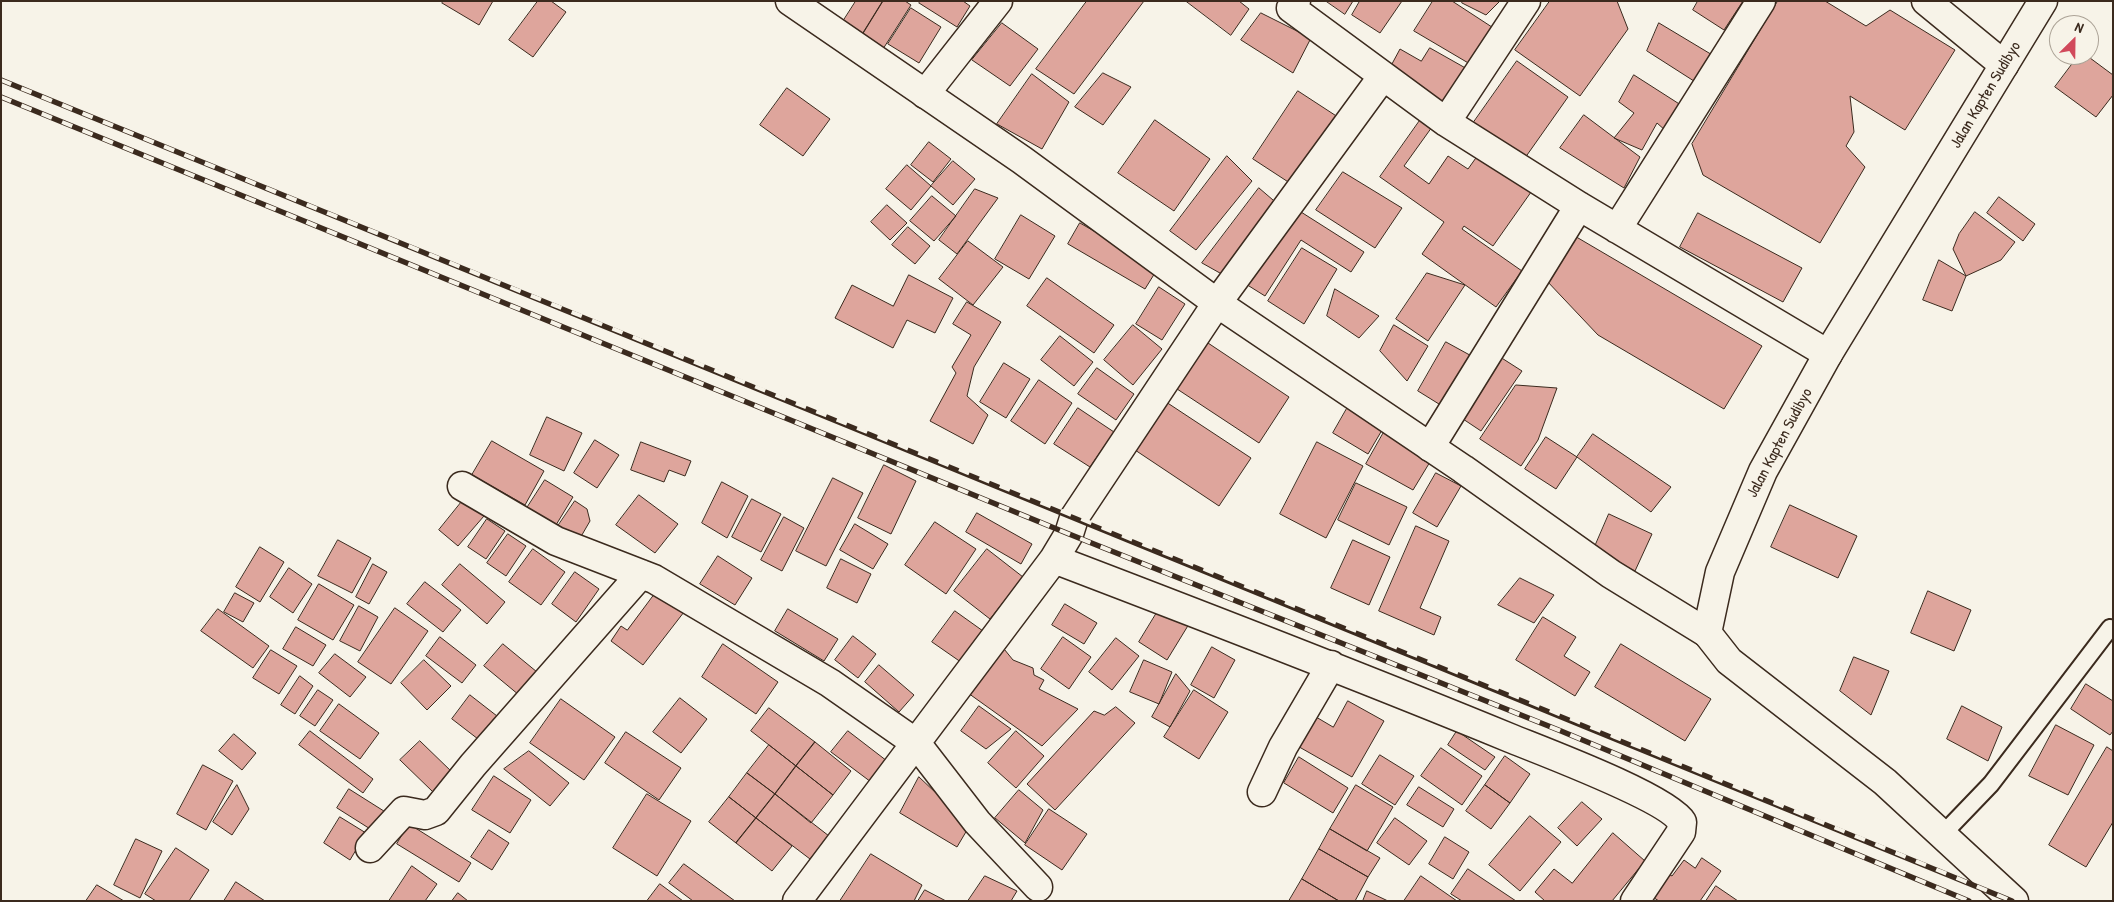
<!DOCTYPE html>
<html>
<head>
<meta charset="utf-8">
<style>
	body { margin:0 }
	#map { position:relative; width:2114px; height:902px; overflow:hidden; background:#f7f3e8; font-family:"Patrick Hand",sans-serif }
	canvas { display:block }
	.frame { position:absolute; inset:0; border:2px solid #3b2a1e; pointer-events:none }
	.north { position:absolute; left:2049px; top:15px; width:50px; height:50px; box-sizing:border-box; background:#f7f3e8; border:1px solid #aca397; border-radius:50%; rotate:23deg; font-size:14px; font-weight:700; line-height:20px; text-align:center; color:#3b2a1e }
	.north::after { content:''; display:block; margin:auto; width:18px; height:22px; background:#d1495b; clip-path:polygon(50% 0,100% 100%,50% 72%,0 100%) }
</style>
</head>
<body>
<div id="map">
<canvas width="2114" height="902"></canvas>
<div class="frame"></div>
<div class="north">N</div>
</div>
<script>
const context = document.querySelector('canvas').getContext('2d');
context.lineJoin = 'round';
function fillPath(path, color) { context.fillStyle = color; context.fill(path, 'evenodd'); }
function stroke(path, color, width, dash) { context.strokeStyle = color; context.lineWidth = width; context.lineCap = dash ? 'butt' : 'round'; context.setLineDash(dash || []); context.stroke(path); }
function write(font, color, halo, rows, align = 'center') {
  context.font = font + ' "Patrick Hand",sans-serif'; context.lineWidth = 5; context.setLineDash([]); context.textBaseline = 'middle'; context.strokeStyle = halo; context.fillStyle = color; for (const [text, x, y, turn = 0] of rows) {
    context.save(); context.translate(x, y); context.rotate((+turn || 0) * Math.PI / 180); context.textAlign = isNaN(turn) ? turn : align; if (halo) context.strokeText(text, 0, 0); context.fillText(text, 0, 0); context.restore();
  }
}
const building = new Path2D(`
	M444 1H493L479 25 442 3Z
	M538 1H551L566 12 533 57 509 40Z
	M856 1H883L862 35 842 23Z
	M883 1H905L911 5 883 49 862 35Z
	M921 1H963L970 6 957 27 919 3Z
	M1087 1H1144L1074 94 1036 69Z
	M1186 1H1239L1249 9 1231 35Z
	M1326 1H1353L1345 14Z
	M1360 1H1402L1380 33 1352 15Z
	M1433 1H1452L1498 31 1470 64 1414 31Z
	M1463 1H1500L1486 15 1462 3Z
	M1550 1H1617L1628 29 1580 96 1515 50Z
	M1698 1H1743L1724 30 1693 10Z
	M1778 1H1825L1866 26 1890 10 1955 50 1905 130 1850 96 1854 132 1846 146 1865 167 1820 243 1703 175 1692 144Z
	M911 8 941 27 919 63 888 44Z
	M1261 13 1311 38 1293 73 1241 40Z
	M1002 23 1038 49 1010 86 972 60Z
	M1659 23 1714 56 1697 83 1647 51Z
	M1430 48 1469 70 1450 115 1386 75 1400 49 1421 61Z
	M2079 55H2086L2113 75V95L2096 117 2055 87Z
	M1517 61 1568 97 1520 165 1469 129Z
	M1103 73 1131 87 1103 125 1075 107Z
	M1032 74 1069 102 1042 149 997 124Z
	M1634 75 1684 107 1666 131 1657 123 1642 150 1614 138 1634 113 1619 102Z
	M787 88 830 119 803 156 760 125Z
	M1298 91 1344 121 1299 189 1253 159Z
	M1584 115 1640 157 1624 188 1560 148Z
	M1421 119 1432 127 1404 166 1429 184 1448 156 1468 169 1483 148 1536 185 1493 246 1464 226 1462 229 1522 271 1496 307 1422 254 1444 222 1380 177Z
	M1155 120 1210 159 1174 211 1118 173Z
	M929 142 951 159 933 182 911 165Z
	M1227 156 1252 181 1196 250 1170 231Z
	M953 161 975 179 953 205 931 186Z
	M907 165 931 186 911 210 886 189Z
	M1343 172 1402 208 1375 248 1316 210Z
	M1259 188 1280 206 1227 277 1202 263Z
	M975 189 998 198 957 254 939 240Z
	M932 196 956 216 934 241 910 221Z
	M1999 197 2035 224 2023 241 1987 213Z
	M887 205 907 223 890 240 871 222Z
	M1290 205 1364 252 1351 272 1301 240 1265 296 1241 281Z
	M1975 212 2015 242 2001 260 1966 276 1953 249 1959 234Z
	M1698 213 1802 268 1783 302 1680 247Z
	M1021 215 1055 236 1029 279 995 259Z
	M1080 223 1158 268 1145 289 1068 244Z
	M908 227 930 246 915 264 892 245Z
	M1573 235 1762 346 1724 409 1598 335 1546 280Z
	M968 241 1003 267 973 305 939 279Z
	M1302 248 1337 269 1304 324 1268 301Z
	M1939 260 1966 276 1952 311 1923 300Z
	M1427 273 1465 285 1428 341 1396 319Z
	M909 275 953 298 935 333 907 320 893 348 835 318 852 285 893 306Z
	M1047 278 1114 325 1094 353 1027 306Z
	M1159 287 1185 304 1162 340 1136 324Z
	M1335 289 1379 316 1359 338 1327 316Z
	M967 302 1001 322 974 367 967 396 988 415 973 444 930 421 956 373 952 367 971 335 953 324Z
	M1133 325 1162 349 1133 385 1104 360Z
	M1394 325 1428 346 1407 381 1380 351Z
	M1060 336 1093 362 1074 386 1041 360Z
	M1202 339 1289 397 1259 443 1171 385Z
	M1446 342 1477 359 1447 409 1418 391Z
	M1497 355 1522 371 1481 431 1457 415Z
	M1004 363 1030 379 1006 418 980 402Z
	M1097 368 1134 394 1116 420 1078 394Z
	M1039 380 1072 403 1045 444 1011 421Z
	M1516 385 1557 388 1538 440 1521 466 1480 439Z
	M1160 398 1251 458 1219 506 1129 446Z
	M1349 405 1385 425 1368 454 1333 433Z
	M1078 408 1114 432 1090 467 1054 444Z
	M547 417 582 433 564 471 530 455Z
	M1388 425 1436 452 1413 490 1366 464Z
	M1593 434 1671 487 1651 512 1577 457Z
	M1546 437 1577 457 1556 489 1525 469Z
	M595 440 619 455 597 488 574 473Z
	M492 441 544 471 525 505 472 475Z
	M641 442 691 461 685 476 669 470 664 482 631 470Z
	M1317 442 1363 466 1326 538 1280 514Z
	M884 465 916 481 891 534 858 518Z
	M1436 473 1461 486 1437 527 1413 513Z
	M833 478 863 493 826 566 796 551Z
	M545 480 573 497 556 525 527 508Z
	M722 482 748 496 727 538 702 523Z
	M1356 483 1407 507 1389 545 1338 520Z
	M639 495 678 524 655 553 616 525Z
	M464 499 484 516 458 546 439 530Z
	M752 499 781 514 761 552 732 537Z
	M575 501 587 509 590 521 579 540 558 526Z
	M1790 505 1857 536 1838 578 1771 547Z
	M977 513 1032 544 1021 564 966 532Z
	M1609 514 1652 534 1635 571 1593 551Z
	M784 517 804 528 782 571 761 560Z
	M487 519 505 531 486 559 468 547Z
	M935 522 976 549 946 594 905 565Z
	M855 524 888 544 873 569 840 550Z
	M1416 526 1449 541 1420 608 1441 617 1434 635 1379 611Z
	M508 534 526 546 506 576 487 563Z
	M338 540 371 558 352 593 318 576Z
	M1353 540 1390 557 1369 605 1331 588Z
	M260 547 284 562 260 602 236 587Z
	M533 549 565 572 541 605 509 582Z
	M987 549 1023 577 990 619 954 591Z
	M718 556 752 578 735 605 700 584Z
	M841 559 871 574 857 603 827 588Z
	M373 564 387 572 369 604 356 597Z
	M460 564 505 602 487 624 442 585Z
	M289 568 312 584 293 613 270 597Z
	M575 572 599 589 576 622 552 604Z
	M1520 578 1554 595 1534 623 1498 605Z
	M425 582 461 610 443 632 407 604Z
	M319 584 354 605 333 640 298 620Z
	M657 591 684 612 643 665 611 641 621 626 627 630Z
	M1928 591 1971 610 1954 651 1911 633Z
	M235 593 254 603 243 622 224 612Z
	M1065 604 1097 623 1084 644 1052 625Z
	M359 606 378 617 360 651 340 641Z
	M1161 606 1189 624 1167 660 1139 642Z
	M395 608 428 631 391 684 358 662Z
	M218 609 269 646 253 668 201 631Z
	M788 609 838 639 824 661 775 631Z
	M955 611 990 636 968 667 932 642Z
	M1543 617 1576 637 1564 656 1590 672 1575 696 1516 660Z
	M296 627 326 645 313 666 283 649Z
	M853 636 876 654 858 678 835 660Z
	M440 637 476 665 462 683 426 656Z
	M1063 637 1091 657 1069 689 1041 669Z
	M1116 638 1139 656 1112 690 1089 672Z
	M503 644 537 672 519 695 484 666Z
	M723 644 778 682 756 714 702 677Z
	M1000 644 1013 660 1033 668 1034 675 1044 680 1039 689 1078 709 1042 746 968 693Z
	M1621 644 1711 699 1685 741 1595 687Z
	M1212 647 1235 660 1214 698 1191 685Z
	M271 650 297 666 279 694 253 678Z
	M335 654 366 677 350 697 319 673Z
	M1854 657 1889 671 1871 715 1840 691Z
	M424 660 451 686 427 710 401 683Z
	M1144 660 1172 672 1159 704 1130 692Z
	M879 665 914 695 899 712 865 682Z
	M1176 674 1190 691 1170 727 1152 717Z
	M300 676 313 686 295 714 281 705Z
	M2086 684 2113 701V731L2110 735 2071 709Z
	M318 690 333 700 315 726 300 716Z
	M1194 690 1228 712 1199 759 1164 737Z
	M470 695 497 716 478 739 452 719Z
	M680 698 707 719 681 753 653 732Z
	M561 699 615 737 584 780 530 743Z
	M1348 701 1384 721 1352 777 1294 744 1311 714 1333 727Z
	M339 704 379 733 360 759 320 731Z
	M979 706 1011 729 986 749 961 731Z
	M1962 706 2002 727 1988 761 1947 739Z
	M1116 707 1135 723 1055 810 1027 784 1094 711 1104 715Z
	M769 708 815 742 796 766 751 731Z
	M2056 725 2094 745 2068 795 2029 776Z
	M310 731 373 779 363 793 299 745Z
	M848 731 887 761 871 782 831 752Z
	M1016 731 1044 756 1016 788 988 763Z
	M1457 731 1495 757 1485 770 1448 745Z
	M626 732 681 768 659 800 605 763Z
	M234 734 256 753 242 770 219 751Z
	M420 741 452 772 433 792 400 760Z
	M815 742 851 771 833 795 796 766Z
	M769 745 796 766 775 794 747 773Z
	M2107 747 2113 751V822L2086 867 2049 845Z
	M1441 748 1482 776 1462 805 1421 776Z
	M529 751 569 783 550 806 504 769Z
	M1380 755 1414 776 1395 805 1362 784Z
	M1505 756 1530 774 1510 803 1485 785Z
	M1299 757 1348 788 1333 813 1284 783Z
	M203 765 233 781 206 830 177 814Z
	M796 766 833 795 811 823 775 794Z
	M747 773 775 794 756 818 729 797Z
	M494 776 531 800 510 833 472 810Z
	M919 777 970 825 957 847 900 813Z
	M237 785 249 809 232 835 213 822Z
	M1356 785 1393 807 1367 851 1330 829Z
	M1485 785 1510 803 1491 829 1466 811Z
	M1419 787 1454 809 1443 827 1407 805Z
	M349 789 387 813 375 832 337 808Z
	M1019 790 1043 810 1025 843 995 818Z
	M647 794 691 821 657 876 613 848Z
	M775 794 829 836 810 859 756 818Z
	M729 797 756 818 736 843 709 822Z
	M1582 802 1602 819 1577 846 1558 828Z
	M1049 809 1087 834 1062 870 1025 845Z
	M1530 816 1561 842 1520 891 1489 865Z
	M340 817 366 833 350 860 324 843Z
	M756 818 792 846 772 871 736 843Z
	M1395 818 1427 841 1409 865 1377 843Z
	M409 824 471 863 459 882 397 844Z
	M1330 829 1380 858 1368 877 1319 849Z
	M489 830 509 843 492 870 471 857Z
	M1613 833 1645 861 1612 901H1545L1535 892 1554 869 1572 883Z
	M1445 837 1469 852 1453 879 1429 864Z
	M136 839 162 851 140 898 114 885Z
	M176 848 209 870 189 901H156L145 894Z
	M1319 849 1368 877 1355 901H1339L1302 879Z
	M871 854 922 885 914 901H840Z
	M1702 858 1721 871 1700 901H1659L1651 896 1667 873 1672 876 1684 860 1695 868Z
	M684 864 735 901H693L669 883Z
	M412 866 437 884 425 901H389Z
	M1468 869 1516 901H1462L1451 894Z
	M985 876 1017 891 1011 901H968Z
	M1421 876 1457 901H1404Z
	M1302 879 1339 901H1289Z
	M236 882 265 901H224Z
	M660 884 683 901H647Z
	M97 885 124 901H86Z
	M1716 886 1738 901H1706Z
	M925 890 946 901H918Z
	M1367 891 1388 901H1363Z
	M458 893 468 901H452Z`);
fillPath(building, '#dea59c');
stroke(building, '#3b2a1e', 1);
const service = new Path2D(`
	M1942 835 1991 784 2110 628`);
const minor = new Path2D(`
	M1296 1 1291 8 1446 122 1579 206 1828 354
	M1926 1 2004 65
	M925 94 998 1
	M1446 122 1526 1
	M1617 229 1761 1
	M1430 447 1579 206
	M462 486 556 541 654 579 830 683 916 743 977 822 1038 887
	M1054 559C1206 617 1359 676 1510 738 1542 751 1668 798 1682 822L1681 832 1635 901
	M1262 792 1283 747 1331 665
	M370 848 404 811 425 815 436 811 473 765 641 574
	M797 901 1054 559 1069 534 1074 518 1217 303 1383 76`);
const tertiary = new Path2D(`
	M790 1 1022 160 1217 303 1463 469 1611 574 1707 633`);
const secondary = new Path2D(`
	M2014 901 1885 782 1729 661 1707 633 1720 572 1763 471 1828 354 2043 1`);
stroke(service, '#3b2a1e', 20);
stroke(minor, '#3b2a1e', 31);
stroke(tertiary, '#3b2a1e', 31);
stroke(secondary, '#3b2a1e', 31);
stroke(service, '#f7f3e8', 16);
stroke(minor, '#f7f3e8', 28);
stroke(tertiary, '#f7f3e8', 28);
stroke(secondary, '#f7f3e8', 28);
const rail = new Path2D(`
	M1 80C672 354 1344 623 2012 901
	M1 97 1069 534 1561 731 1969 901`);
stroke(rail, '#3b2a1e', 5.5);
stroke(rail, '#f7f3e8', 4, [11]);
write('16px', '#3b2a1e', '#f7f3e8', [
	["Jalan Kapten Sudibyo",1986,95,-59],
	["Jalan Kapten Sudibyo",1780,443,-62]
]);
</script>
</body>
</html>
